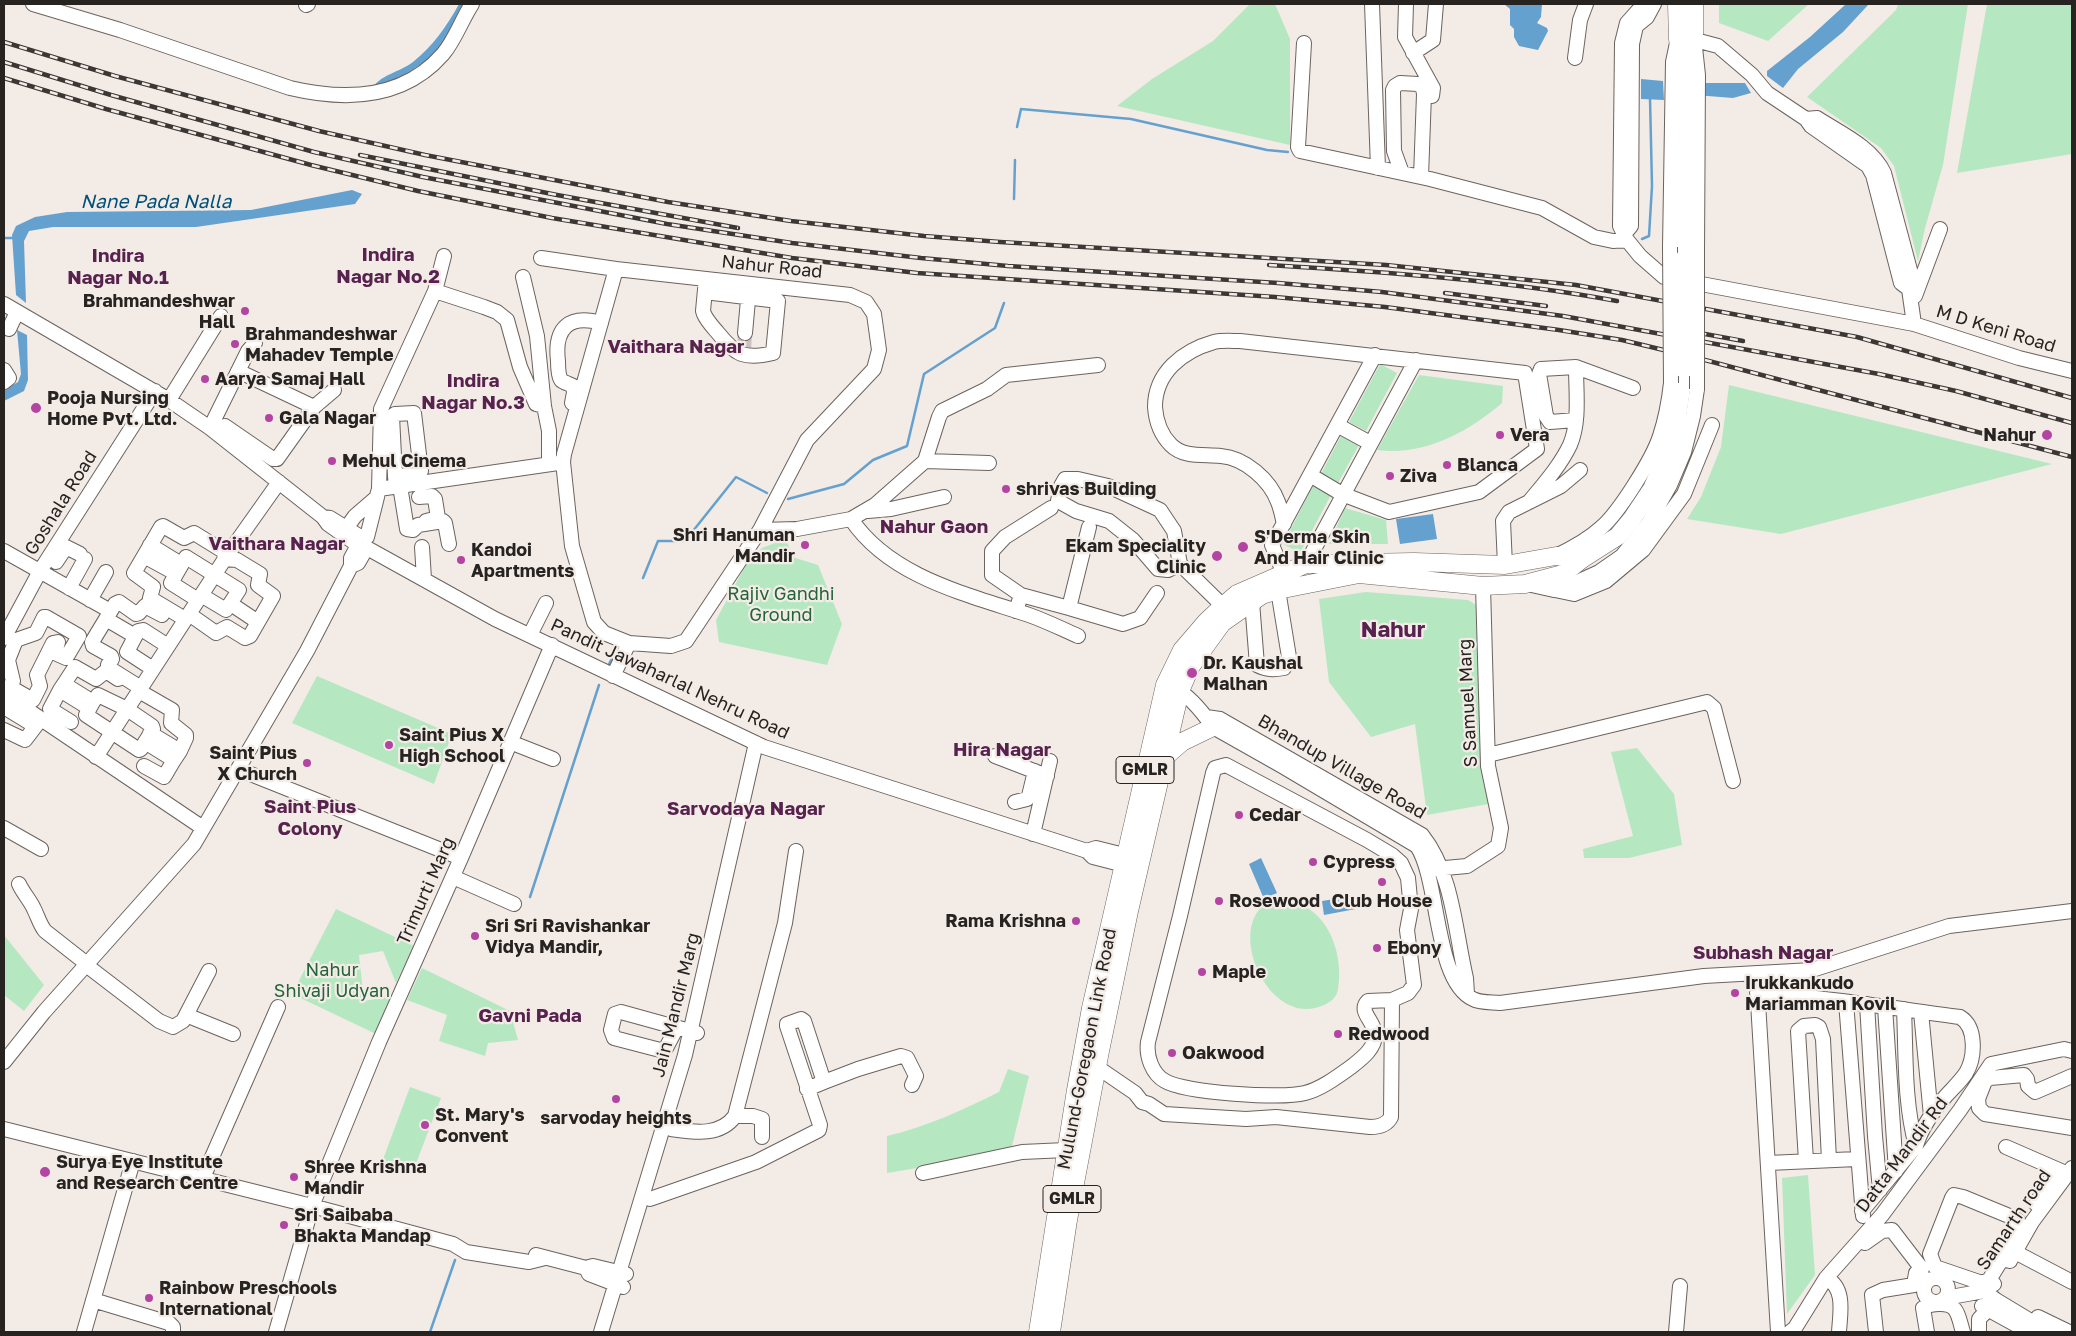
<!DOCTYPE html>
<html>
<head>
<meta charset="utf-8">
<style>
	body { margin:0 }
	#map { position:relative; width:2076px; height:1336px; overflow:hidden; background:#f3ebe6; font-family:"Golos Text",sans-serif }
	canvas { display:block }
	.frame { position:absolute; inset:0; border:5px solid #262321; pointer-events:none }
</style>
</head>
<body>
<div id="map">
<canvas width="2076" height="1336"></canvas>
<div class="frame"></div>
</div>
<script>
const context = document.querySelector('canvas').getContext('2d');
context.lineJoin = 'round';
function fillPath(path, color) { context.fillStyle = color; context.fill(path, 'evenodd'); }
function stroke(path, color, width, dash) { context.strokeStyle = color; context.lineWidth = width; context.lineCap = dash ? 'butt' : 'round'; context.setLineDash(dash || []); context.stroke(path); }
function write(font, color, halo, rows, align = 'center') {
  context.font = font + ' "Golos Text",sans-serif'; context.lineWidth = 4.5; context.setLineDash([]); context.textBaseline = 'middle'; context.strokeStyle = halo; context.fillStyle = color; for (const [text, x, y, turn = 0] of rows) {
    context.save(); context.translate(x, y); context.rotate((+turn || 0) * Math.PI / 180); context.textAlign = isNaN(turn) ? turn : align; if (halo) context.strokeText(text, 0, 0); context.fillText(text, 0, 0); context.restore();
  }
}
fillPath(new Path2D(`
	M1250 4H1275L1290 39V145L1117 106 1152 79 1213 41Z
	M1719 4H1809L1768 41 1719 23Z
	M1898 4H1968L1943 165 1925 228 1918 261 1894 166 1881 148 1807 97 1896 10Z
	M1987 4H2072V154L1957 173Z
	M1380 364 1397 373 1366 431 1349 422Z
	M1419 375 1503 386 1502 403C1467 433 1424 456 1377 450Z
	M1729 385 2052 464 1781 534 1687 519 1701 497 1721 447Z
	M1341 436 1359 445 1338 483 1321 474Z
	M1313 486 1331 495 1300 553 1283 544Z
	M1345 508 1386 520 1388 544H1329Z
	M780 541H787L792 557 818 565 842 624 827 665 719 642 716 620 748 561 762 548Z
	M1366 592 1468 600 1478 606 1494 803 1427 815 1415 724 1371 737 1329 682 1319 599Z
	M317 676 452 734 434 784 292 723Z
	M1637 748 1674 794 1682 845 1629 858H1584L1583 849 1633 836 1611 752Z
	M1275 899C1286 901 1295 902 1304 906 1333 921 1343 960 1338 989 1337 997 1331 1002 1324 1005 1271 1030 1226 933 1265 904 1267 902 1272 901 1275 899Z
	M336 909 414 946 396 983 383 951 359 955 364 1001 393 996 376 1034 292 994Z
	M4 935 44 985 24 1011 4 995Z
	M422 968 510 1011 518 1040 488 1043 485 1056 439 1041 447 1015 407 1000Z
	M1008 1069 1029 1076 1012 1146 1008 1153 887 1173V1136C927 1127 962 1110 999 1092Z
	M410 1087 441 1098 412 1174 382 1162Z
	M1808 1175 1815 1275 1787 1314 1782 1178Z`), '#b5e8c1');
fillPath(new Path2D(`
	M459 4H468L440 52 381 90H371C379 75 400 72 413 62 433 46 447 26 459 4Z
	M1504 4H1542L1541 17 1537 23 1547 28 1548 31 1538 50 1519 46 1514 37V29L1510 25V9Z
	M1846 4H1869L1843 32 1798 69 1783 88 1767 76V71L1810 37Z
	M1641 79 1663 81 1664 100 1641 99Z
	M1695 83H1745L1751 93 1733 98 1695 95Z
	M352 190 362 194 355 204 196 227H53L29 231 24 241 26 303 16 295 12 235 16 226 35 217 67 212 251 210Z
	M17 330 27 335 28 380 24 391 4 401V390L18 382 21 374Z
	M1433 514 1437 539 1400 544 1396 519Z
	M1261 858 1277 893 1264 899 1249 864Z
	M1359 895 1361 908 1324 915 1322 901Z`), '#65a1ce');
stroke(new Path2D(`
	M1017 127 1021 109 1131 119 1267 150 1288 152
	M1014 199 1015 160
	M4 238H15
	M1642 239 1649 236 1652 186 1650 98
	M788 499 844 484 873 460 907 446 924 374 995 328 1004 303
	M643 578 658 541H685L736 477 767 493
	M608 666 619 645
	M530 897 599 685
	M430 1332 455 1260`), '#65a1ce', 2.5);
stroke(new Path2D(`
	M744 351 745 333`), '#cac3bf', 14, [14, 7]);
const minor = new Path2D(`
	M33 4 120 30 290 88C345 101 403 100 443 54 455 40 462 19 472 4
	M1372 4 1378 168
	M1406 4 1405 37 1433 88 1432 96
	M1644 4 1627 23 1622 43 1620 226 1627 240 1640 256 1664 277 1914 324 2019 358 2072 371
	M306 5 308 4
	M1684 37 1718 46 1752 75 1767 93 1806 119 1811 126 1868 166 1873 175 1901 283 1909 289
	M1694 38 1698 75 1697 253
	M1304 43 1298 147 1300 151 1430 179 1542 208 1594 237 1613 241 1627 240
	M1413 53 1433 40 1436 4
	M1575 58 1580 20 1586 4
	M1806 119 1817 118C1840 133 1872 147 1884 173L1913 281 1909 289 1914 324
	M1402 173 1394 151 1393 90 1395 86 1400 83 1418 84 1423 88 1424 94 1421 177
	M1625 233 1631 226 1632 44 1636 26 1647 17 1654 4
	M1670 247 1673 62 1677 43
	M541 258 616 269
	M616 269 850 295 866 302 874 314 879 350 874 369 807 440 760 530 686 641 671 646 629 643 604 633 594 622 572 546 563 462 564 454Z
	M523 277 537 336 544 406
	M435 291 484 307 497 312 507 320 520 367 536 404 544 406 549 431V464
	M705 292 778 301 773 353C744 360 736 355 718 333 713 327 707 321 704 314L703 311 706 279
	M1915 296 1940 229
	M4 304 169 400 210 428 323 517
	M9 329 17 312
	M745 333 749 289
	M1576 367 1633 388
	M4 370 9 378 4 382
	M238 371 314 407 334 390
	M169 400 221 316
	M572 403 575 387C571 384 564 383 561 380 558 375 558 366 558 361 554 328 569 314 601 323
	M1337 425 1370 443
	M225 426 273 459H277L314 407
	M210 428 248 351 255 343
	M925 461 989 463
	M395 476 416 475 421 471 414 413 395 414 392 416 395 476 396 487
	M400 486 407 529 413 530 418 525 443 521 445 523 449 544
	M379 489 381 409 435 291 444 256
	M377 496 379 489 558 463
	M419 497 432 496 435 499 438 518 426 521
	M1529 502C1543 485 1560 466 1570 445 1580 422 1576 392 1576 367L1541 369 1539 374 1546 416 1550 422 1576 420
	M868 511 891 509 944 497
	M851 519 875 505 925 461 939 417 942 411 987 389 1006 375 1098 365
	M1284 524C1282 516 1281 509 1278 502 1270 480 1245 458 1221 456 1204 454 1184 458 1171 445 1160 434 1156 422 1155 407 1155 373 1182 351 1214 342 1222 340 1232 341 1240 341L1525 373 1537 449 1479 492 1389 512 1342 494 1310 475
	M760 530 797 529 851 519C890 577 966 594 1029 615 1046 621 1062 629 1078 636
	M342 534 355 516 377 497 367 537
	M355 543 328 524 323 517 330 518 359 536
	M150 545 181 564
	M357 547 351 558V566L358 563 366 549
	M422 547 424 579
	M367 548 495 619 764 747 1087 851 1096 848 1136 858
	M4 551 105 608
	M144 556 175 573
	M1556 556C1573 548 1589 539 1602 527 1620 511 1653 458 1660 436 1666 418 1669 401 1671 383
	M56 562 66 547 80 554
	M1180 564 1174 531 1160 510 1108 486 1078 479H1065L1061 486 1058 501 1076 511 1109 521 1133 540 1158 569 1168 570 1180 564 1223 606
	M1306 564 1416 360
	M1505 565 1503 521 1509 512 1561 486 1580 470
	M1284 574 1272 545 1375 355
	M1527 584 1554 590 1577 582 1599 572 1622 556 1648 524 1670 485 1684 452 1693 416 1697 389
	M69 588 85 559
	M1555 590 1574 594 1606 581 1643 550 1684 494 1712 425
	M1021 595 1069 608 1089 527
	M90 600 106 572
	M198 600 171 583 186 557 239 590 226 610 201 595
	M1252 602 1257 665C1267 670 1273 670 1284 668L1289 657 1278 590
	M231 604 258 622
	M1069 608 1123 624 1140 618 1157 593
	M1016 611 1021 595 992 575V551L1005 537 1051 508
	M189 614 216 633 227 627 245 638 250 636 273 596 258 585 260 574 237 560 224 559
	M106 619 135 636
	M185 619 150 598 153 587 134 573 161 527 163 526 184 538 194 533 228 554
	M530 635 546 603
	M4 638 40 571 155 391
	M153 669 127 652 138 631 143 630 168 646
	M613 676 629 643
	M64 684 75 667 96 679 106 671 118 679
	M141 688 109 668 108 665 112 659 111 656 93 646 92 642 115 604 119 602 136 614 139 613 145 606 162 615
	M1174 688C1189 695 1204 714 1213 727L1282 766 1417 846C1440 881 1434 981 1473 999 1480 1003 1492 1002 1500 1003L1704 976 1812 970 1949 926 2072 911
	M60 690 50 709 71 722
	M139 691 172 710 171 723 186 735V738L180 751
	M4 694 203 828
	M5 695 13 681 8 660 16 640 36 633 44 617H46L79 636 66 658 57 654 56 650 58 642 53 643 37 675 40 686 33 700 10 687
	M98 695 127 709 152 726 153 729 141 749 139 750 86 715 93 702Z
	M4 707 35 726
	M89 708 60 690 64 684 93 702
	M1206 717 1220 719 1422 835C1453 874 1455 931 1466 978L1467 994
	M4 730 25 740 41 719
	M145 742 174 760 180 751 150 733
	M510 742 553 759
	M1488 755 1707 702 1714 708 1733 781
	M995 756 1047 776
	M96 757 228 554 279 482
	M144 766 164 777 174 760
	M238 769 461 858
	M1015 802 1027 799 1029 796 1035 771
	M4 828 41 849
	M1033 834 1050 761
	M1087 851 1093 857 1132 867
	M1434 869 1467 866 1498 846 1501 828 1488 766 1483 586
	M453 877 514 904
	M19 884C23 893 30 900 34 909 38 917 40 925 45 931L87 964
	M86 965 159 1021 173 1027 183 1021 209 971
	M1757 986 1778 1332
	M1757 993C1825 997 1892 1008 1960 1017 1977 1027 1975 1058 1966 1073 1960 1082 1952 1089 1945 1097 1933 1112 1921 1128 1916 1146L1862 1211
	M1846 1002 1863 1216
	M1867 1004 1875 1136 1880 1190
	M1885 1007 1896 1171
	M1904 1009C1906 1054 1904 1102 1916 1146
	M1921 1012 1931 1116
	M186 1015 233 1034
	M677 1027 666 1048 660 1050 614 1038 611 1030 615 1014 621 1012 697 1033
	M4 1062 44 1012 194 844 307 651 351 566
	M1097 1067 1135 1093 1142 1102 1149 1104 1164 1114 1246 1119 1276 1117 1370 1127C1379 1127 1387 1125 1391 1117L1392 1000 1408 993 1414 985 1407 930 1411 909 1408 878 1401 863 1392 855 1367 840 1226 765 1215 768 1213 773 1180 916 1148 1042C1146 1056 1152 1074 1165 1081 1185 1093 1282 1099 1305 1093 1321 1089 1337 1077 1351 1067 1361 1059 1375 1049 1375 1035 1376 1022 1357 1012 1368 1001L1392 1000
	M2072 1076 2035 1092 2028 1086 2027 1079 2024 1075 1990 1078 1985 1081 1978 1099 1979 1108 1985 1114 2072 1128
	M824 1082 858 1069 901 1056 907 1058 916 1076 912 1085
	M735 1116H753L762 1119V1137
	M4 1129 312 1206 453 1244 466 1252 529 1262 545 1258
	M671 1129C693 1132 720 1137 735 1116L785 923 796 851
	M2006 1147 2068 1174
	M1806 1161 1798 1031 1804 1026 1815 1025 1819 1027 1823 1039 1829 1160
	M1768 1163 1857 1159
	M923 1173 1022 1152 1066 1150
	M202 1180 278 1007
	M650 1199 756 1162 819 1130 820 1125 787 1026V1024L801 1019 804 1021 824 1082 807 1089
	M2036 1204 2056 1169
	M1865 1243 1882 1231 1892 1230 1922 1269 1916 1273 1914 1285 1883 1290 1872 1295 1876 1332
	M2015 1252 2072 1282
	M536 1255 586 1268 593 1266 626 1274
	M2002 1259 2018 1221 2014 1218 1963 1197 1954 1195 1952 1198 1930 1254 1935 1267 1982 1283 1989 1280 2002 1259 2010 1261
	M2011 1259 2032 1222 2072 1168
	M586 1268 589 1274 623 1287
	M1924 1290a12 12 0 1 1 24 0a12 12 0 1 1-24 0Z
	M1826 1278C1846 1288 1840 1314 1839 1332
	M1984 1291 1996 1300 2049 1332
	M1945 1298 1984 1291 1994 1284
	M93 1300 169 1323 173 1327V1332
	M1982 1306 2029 1332
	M2038 1317 2069 1332
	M84 1332 133 1161
	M276 1332 312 1206 379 1042 461 858 552 645
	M601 1332 685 1055 756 743
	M1676 1332 1680 1286
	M1790 1332 1795 1328 1826 1278 1882 1215 1960 1110 1991 1064 2064 1049 2072 1051
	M1927 1332 1923 1308C1928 1305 1933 1304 1939 1304 1959 1303 1958 1317 1963 1332
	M1979 1332V1319L1993 1304`);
const major = new Path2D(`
	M1677 4 1678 39 1683 68 1684 259
	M1684 66 1694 38V4
	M1165 757 1182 742 1213 727
	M1038 1332 1076 1090 1091 1008 1165 685 1182 650 1206 622 1223 606 1237 594 1306 564 1414 562 1505 565 1556 556 1582 559
	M1051 1332 1068 1220 1100 1051 1129 911 1180 691 1191 666 1222 623 1262 595 1278 590 1359 574 1483 586 1525 584 1563 574 1582 559 1618 536 1632 519 1652 489 1669 450 1676 424 1684 369`);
stroke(minor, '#6b635f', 16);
stroke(major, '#6b635f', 19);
stroke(minor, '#fff', 14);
stroke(major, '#fff', 18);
const rail = new Path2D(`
	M4 42 115 76 319 131 425 155 668 202 791 221 924 236 1000 242 1386 265 1576 285 1857 337 2072 398
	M4 62 111 95 314 152 423 177 667 224 792 243 921 258 1008 266 1278 283 1382 292 1563 316 1879 374 1956 391 2072 423
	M4 78 106 109 311 165 418 191 552 218 792 258 917 273 1275 297 1385 307 1559 330 1622 340 1705 360 2072 457
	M360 155 557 195 738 228
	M1269 265C1385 272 1503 280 1617 301
	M1445 293 1546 306
	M1667 327 1743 341`);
stroke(rail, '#3b3735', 4.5);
stroke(rail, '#f3ebe6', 2.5, [8]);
const minorBridge = new Path2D(`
	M1670 247 1671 383
	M1697 389V253`);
const majorBridge = new Path2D(`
	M1684 259V369`);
stroke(minorBridge, '#6b635f', 16, []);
stroke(majorBridge, '#6b635f', 19, []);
stroke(minorBridge, '#fff', 14);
stroke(majorBridge, '#fff', 18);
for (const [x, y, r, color] of [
	[245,311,5,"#b344a1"],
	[235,344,5,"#b344a1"],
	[205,379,5,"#b344a1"],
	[36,408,6,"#b344a1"],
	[269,418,5,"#b344a1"],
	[1500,435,5,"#b344a1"],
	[2047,435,6,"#b344a1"],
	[332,461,5,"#b344a1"],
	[1447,465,5,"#b344a1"],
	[1390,476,5,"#b344a1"],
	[1006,489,5,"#b344a1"],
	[805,545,5,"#b344a1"],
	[1243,547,6,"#b344a1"],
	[1217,556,6,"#b344a1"],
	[461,560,5,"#b344a1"],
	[1192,673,6,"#b344a1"],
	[389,745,5,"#b344a1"],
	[307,763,5,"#b344a1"],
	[1239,815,5,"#b344a1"],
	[1313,862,5,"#b344a1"],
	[1382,882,5,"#b344a1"],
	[1219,901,5,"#b344a1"],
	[1076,921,5,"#b344a1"],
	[475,936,5,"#b344a1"],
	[1377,948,5,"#b344a1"],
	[1202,972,5,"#b344a1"],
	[1735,993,5,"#b344a1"],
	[1338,1034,5,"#b344a1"],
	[1172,1053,5,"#b344a1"],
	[616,1099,5,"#b344a1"],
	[425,1125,5,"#b344a1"],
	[45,1172,6,"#b344a1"],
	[294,1177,5,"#b344a1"],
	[284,1225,5,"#b344a1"],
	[149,1298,5,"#b344a1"]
]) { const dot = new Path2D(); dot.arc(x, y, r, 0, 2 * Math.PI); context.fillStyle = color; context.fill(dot); stroke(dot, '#f3ebe6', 2); }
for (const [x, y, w] of [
	[1145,770,58],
	[1072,1199,58]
]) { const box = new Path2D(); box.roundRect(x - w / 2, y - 13.5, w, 27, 4); context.fillStyle = '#f3ebe6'; context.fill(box); stroke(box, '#262321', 1); }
write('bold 16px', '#262321', null, [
	["GMLR",1145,770],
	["GMLR",1072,1199]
]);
write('18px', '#262321', '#f3ebe6', [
	["Nahur Road",772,267,6],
	["M D Keni Road",1996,329,17],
	["Goshala Road",61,503,-58],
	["Pandit Jawaharlal Nehru Road",670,679,25],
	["S Samuel Marg",1468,703,-93],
	["Bhandup Village Road",1342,767,30],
	["Trimurti Marg",426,891,-66],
	["Jain Mandir Marg",676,1005,-76],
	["Mulund-Goregaon Link Road",1087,1049,-79],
	["Datta Mandir Rd",1902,1155,-53],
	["Samarth road",2014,1220,-56]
]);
write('bold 18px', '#262321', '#f3ebe6', [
	["Brahmandeshwar",235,301,"right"],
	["Hall",235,322,"right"],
	["Brahmandeshwar",245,334],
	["Mahadev Temple",245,355],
	["Aarya Samaj Hall",215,379],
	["Pooja Nursing",47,398],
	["Home Pvt. Ltd.",47,419],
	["Gala Nagar",279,418],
	["Vera",1510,435],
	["Nahur",2036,435,"right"],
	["Mehul Cinema",342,461],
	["Blanca",1457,465],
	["Ziva",1400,476],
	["shrivas Building",1016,489],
	["Shri Hanuman",795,535,"right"],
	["Mandir",795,556,"right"],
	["S'Derma Skin",1254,537],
	["And Hair Clinic",1254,558],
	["Ekam Speciality",1206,546,"right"],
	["Clinic",1206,567,"right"],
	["Kandoi",471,550],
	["Apartments",471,571],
	["Dr. Kaushal",1203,663],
	["Malhan",1203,684],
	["Saint Pius X",399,735],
	["High School",399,756],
	["Saint Pius",297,753,"right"],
	["X Church",297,774,"right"],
	["Cedar",1249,815],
	["Cypress",1323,862],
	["Rosewood",1229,901],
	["Club House",1382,901,"center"],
	["Rama Krishna",1066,921,"right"],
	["Sri Sri Ravishankar",485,926],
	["Vidya Mandir,",485,947],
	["Ebony",1387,948],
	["Maple",1212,972],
	["Irukkankudo",1745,983],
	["Mariamman Kovil",1745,1004],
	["Redwood",1348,1034],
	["Oakwood",1182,1053],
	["St. Mary's",435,1115],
	["Convent",435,1136],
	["sarvoday heights",616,1118,"center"],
	["Surya Eye Institute",56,1162],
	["and Research Centre",56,1183],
	["Shree Krishna",304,1167],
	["Mandir",304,1188],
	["Sri Saibaba",294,1215],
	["Bhakta Mandap",294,1236],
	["Rainbow Preschools",159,1288],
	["International",159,1309]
], 'left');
write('18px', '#226439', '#f3ebe6', [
	["Rajiv Gandhi",781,594],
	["Ground",781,615],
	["Nahur",332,970],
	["Shivaji Udyan",332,991]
]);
write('italic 19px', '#01507a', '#f3ebe6', [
	["Nane Pada Nalla",156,202]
]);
write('bold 19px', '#58224f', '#f3ebe6', [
	["Indira",388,255],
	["Nagar No.2",388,277],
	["Indira",118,256],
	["Nagar No.1",118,278],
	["Vaithara Nagar",676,347],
	["Indira",473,381],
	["Nagar No.3",473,403],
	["Nahur Gaon",934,527],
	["Vaithara Nagar",277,544],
	["Hira Nagar",1002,750],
	["Saint Pius",310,807],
	["Colony",310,829],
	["Sarvodaya Nagar",746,809],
	["Subhash Nagar",1763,953],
	["Gavni Pada",530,1016]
]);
write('bold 22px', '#58224f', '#f3ebe6', [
	["Nahur",1393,630]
]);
</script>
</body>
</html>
